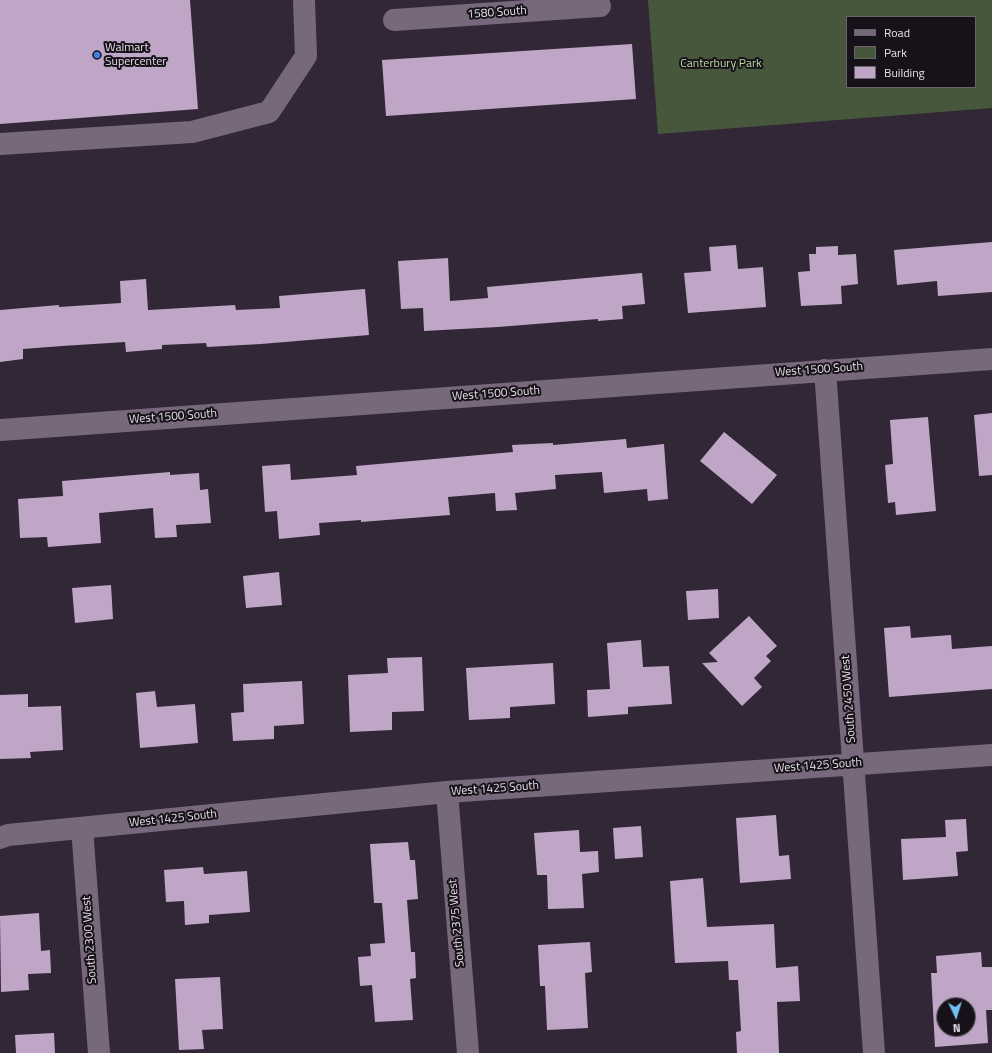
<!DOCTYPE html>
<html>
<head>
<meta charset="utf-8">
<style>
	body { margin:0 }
	#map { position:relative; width:992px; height:1053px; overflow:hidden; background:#322736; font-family:"Titillium Web",sans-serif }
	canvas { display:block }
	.legend { position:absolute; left:846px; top:16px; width:130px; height:72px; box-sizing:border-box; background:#171219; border:1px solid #69646c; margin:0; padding:5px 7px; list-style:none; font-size:12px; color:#e5dee8 }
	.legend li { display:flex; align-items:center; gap:8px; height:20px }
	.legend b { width:20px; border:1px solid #69646c }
	.north { position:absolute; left:936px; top:997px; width:40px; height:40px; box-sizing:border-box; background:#171219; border:1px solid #69646c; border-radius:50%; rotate:176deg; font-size:11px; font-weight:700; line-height:16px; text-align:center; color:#e5dee8 }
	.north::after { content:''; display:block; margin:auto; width:14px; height:18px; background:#72c1f5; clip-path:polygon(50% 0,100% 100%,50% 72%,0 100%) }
</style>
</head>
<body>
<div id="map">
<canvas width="992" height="1053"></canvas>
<ul class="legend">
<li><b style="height:5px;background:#77697b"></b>Road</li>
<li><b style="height:11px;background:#46573c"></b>Park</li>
<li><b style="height:11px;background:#bfa6c7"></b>Building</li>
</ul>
<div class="north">N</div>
</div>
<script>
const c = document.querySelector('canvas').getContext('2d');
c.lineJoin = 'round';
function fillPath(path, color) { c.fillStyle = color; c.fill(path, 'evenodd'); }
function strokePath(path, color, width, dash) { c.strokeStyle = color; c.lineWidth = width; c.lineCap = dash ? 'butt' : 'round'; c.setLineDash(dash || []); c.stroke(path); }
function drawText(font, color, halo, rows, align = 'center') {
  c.font = font + ' "Titillium Web",sans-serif'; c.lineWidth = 4; c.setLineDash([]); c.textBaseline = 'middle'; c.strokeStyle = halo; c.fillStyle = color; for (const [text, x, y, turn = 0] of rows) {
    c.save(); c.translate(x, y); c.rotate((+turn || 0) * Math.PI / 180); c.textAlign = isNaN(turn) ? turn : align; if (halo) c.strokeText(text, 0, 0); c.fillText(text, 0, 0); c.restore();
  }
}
fillPath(new Path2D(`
	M 648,0 L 992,0 L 992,108 L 658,134 ZM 847,17 L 975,17 L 975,87 L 847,87 Z`), '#46573c');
fillPath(new Path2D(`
	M 0,0 L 190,0 L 198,109 L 0,124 Z
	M 632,44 L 636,99 L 386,116 L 382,60 Z
	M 992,242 L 992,292 L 938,296 L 937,281 L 897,285 L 894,250 Z
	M 736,245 L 738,269 L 763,267 L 766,307 L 688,313 L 684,273 L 711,271 L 709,247 Z
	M 838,246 L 838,255 L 856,254 L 858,284 L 841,286 L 842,304 L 801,306 L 798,272 L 810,271 L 809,254 L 816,254 L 816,247 Z
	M 448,258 L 450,301 L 488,298 L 487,287 L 642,273 L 645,304 L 622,306 L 623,319 L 598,321 L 598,319 L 498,327 L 424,331 L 423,308 L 401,309 L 398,261 Z
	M 146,279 L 148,310 L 235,305 L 236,310 L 280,308 L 279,296 L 365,289 L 369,335 L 261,344 L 207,347 L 206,343 L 162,345 L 162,349 L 126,352 L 125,342 L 62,346 L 23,349 L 23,359 L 0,362 L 0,310 L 59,305 L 59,307 L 121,303 L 120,281 Z
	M 992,413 L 992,475 L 979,476 L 974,415 Z
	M 928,417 L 936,511 L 896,515 L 895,502 L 888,503 L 885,465 L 893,464 L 890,420 Z
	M 724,432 L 777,475 L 752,504 L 700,461 Z
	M 626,439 L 627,448 L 664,444 L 668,499 L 648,501 L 647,489 L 604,493 L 602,472 L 555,475 L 556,489 L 515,493 L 517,510 L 496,511 L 495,493 L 448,497 L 450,515 L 361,522 L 361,520 L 319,523 L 320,535 L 279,539 L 277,511 L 265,512 L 262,466 L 290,464 L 291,480 L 357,475 L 356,466 L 513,452 L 512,445 L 553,443 L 553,445 Z
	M 170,472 L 170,475 L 199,473 L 200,490 L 208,489 L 211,523 L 176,525 L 177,537 L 155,538 L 153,508 L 99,513 L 101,543 L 48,547 L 47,537 L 20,538 L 18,499 L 63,496 L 62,481 Z
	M 279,572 L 282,605 L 246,608 L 243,576 Z
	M 111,585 L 113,619 L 75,623 L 72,588 Z
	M 718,589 L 719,618 L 688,620 L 686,591 Z
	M 749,616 L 777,646 L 766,656 L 771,661 L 754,678 L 762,687 L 742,706 L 702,663 L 718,662 L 709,653 Z
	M 910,626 L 911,638 L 951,635 L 952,649 L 992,646 L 992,689 L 889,697 L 884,628 Z
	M 641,640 L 643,667 L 669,666 L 672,704 L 628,707 L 628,714 L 588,717 L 587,690 L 610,689 L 607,643 Z
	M 422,657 L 424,711 L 392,712 L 392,730 L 350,732 L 348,675 L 388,673 L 387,658 Z
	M 553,663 L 555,704 L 510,707 L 510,718 L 469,720 L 466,668 Z
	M 302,681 L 304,724 L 274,726 L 274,739 L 233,741 L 231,713 L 244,712 L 243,684 Z
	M 155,691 L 157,707 L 195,704 L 198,743 L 140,748 L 136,693 Z
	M 28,694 L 28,707 L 61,706 L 63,750 L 30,752 L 31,758 L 0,759 L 0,695 Z
	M 776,815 L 779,856 L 789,855 L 791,879 L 740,883 L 736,818 Z
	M 966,819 L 968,851 L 956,852 L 958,876 L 903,880 L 901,839 L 946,837 L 945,820 Z
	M 641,826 L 643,857 L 615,859 L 613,828 Z
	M 579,830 L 580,852 L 598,851 L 599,872 L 582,874 L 584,908 L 548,909 L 547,875 L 537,875 L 534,833 Z
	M 408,842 L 410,860 L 415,860 L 418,899 L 407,900 L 411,952 L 415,952 L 416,978 L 410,979 L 413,1020 L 375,1022 L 372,985 L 360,986 L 358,957 L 371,956 L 370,944 L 385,943 L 382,903 L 374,903 L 370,844 Z
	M 203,867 L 204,874 L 247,871 L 250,912 L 209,915 L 209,923 L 185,925 L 184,901 L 166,902 L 164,870 Z
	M 703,878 L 707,927 L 774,924 L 776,968 L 798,966 L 800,1001 L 777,1002 L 779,1053 L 737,1053 L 736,1032 L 741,1031 L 738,980 L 729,980 L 728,961 L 675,963 L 670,881 Z
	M 39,913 L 41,951 L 50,950 L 51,973 L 28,974 L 29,990 L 1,992 L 0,916 Z
	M 590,942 L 592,972 L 585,973 L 588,1028 L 547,1030 L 545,986 L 540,986 L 538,945 Z
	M 981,952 L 982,967 L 992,967 L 992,1010 L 986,1010 L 988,1043 L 935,1047 L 931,973 L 937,973 L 936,956 ZM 944,1005 L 968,1005 L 968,1029 L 944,1029 Z
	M 220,977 L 223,1029 L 202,1030 L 204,1049 L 179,1050 L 175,979 Z
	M 54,1033 L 55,1053 L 16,1053 L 15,1035 Z`), '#bfa6c7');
strokePath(new Path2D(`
	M 394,20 L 600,6
	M 0,144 L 192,132 L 269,112 L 306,56 L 304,0
	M 825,370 L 874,1053
	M 0,430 L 992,359
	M 447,792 L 468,1053
	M 82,828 L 99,1053
	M 0,838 L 8,835 L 447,792 L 992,755`), '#77697b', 22);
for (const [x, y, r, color] of [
	[97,55,4,"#3f7fe0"]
]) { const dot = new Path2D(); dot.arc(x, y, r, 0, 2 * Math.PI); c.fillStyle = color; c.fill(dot); strokePath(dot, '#171219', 1.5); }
drawText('12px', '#e5dee8', '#171219', [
	["1580 South",497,13,-4],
	["West 1500 South",819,370,-4],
	["West 1500 South",496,394,-4],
	["West 1500 South",173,417,-4],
	["South 2450 West",849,699,-94],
	["West 1425 South",818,766,-4],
	["West 1425 South",495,789,-4],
	["West 1425 South",173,819,-6],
	["South 2375 West",457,923,-95],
	["South 2300 West",90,940,-94]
]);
drawText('12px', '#e5dee8', '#171219', [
	["Walmart",105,48],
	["Supercenter",105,62]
], 'left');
drawText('12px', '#b7d9a1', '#171219', [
	["Canterbury Park",721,64]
]);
</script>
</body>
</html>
